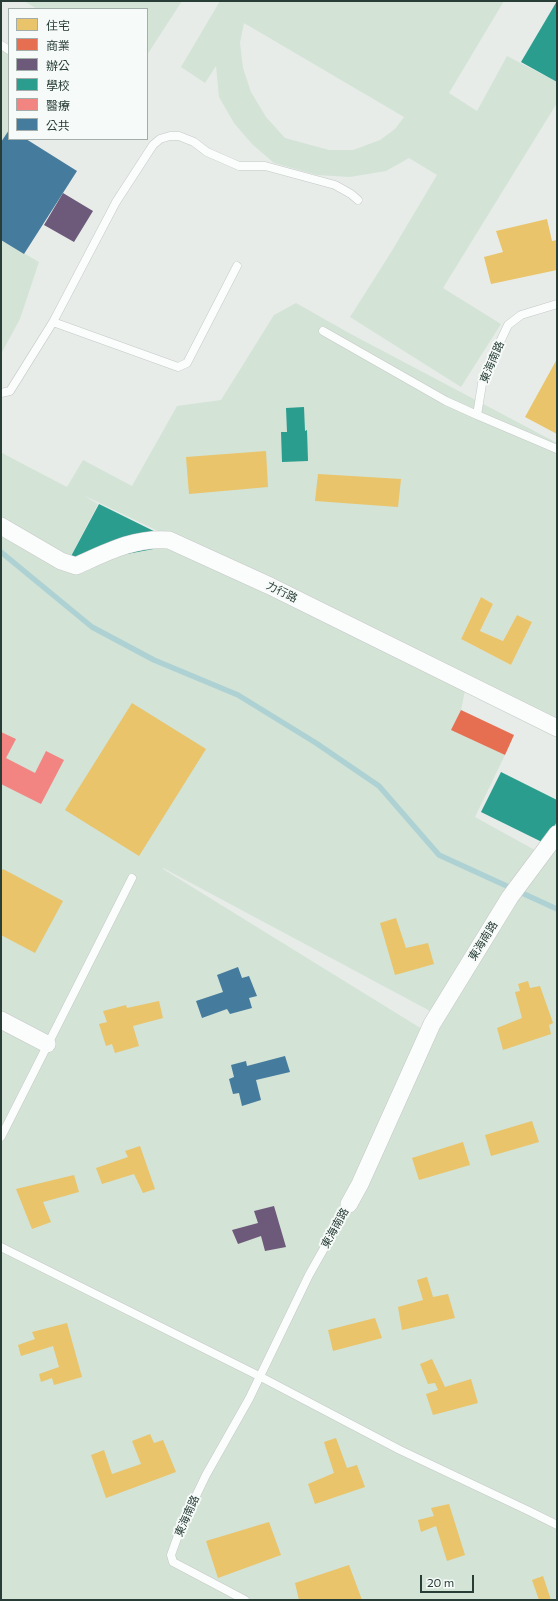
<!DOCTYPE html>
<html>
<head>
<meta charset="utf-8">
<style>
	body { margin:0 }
	#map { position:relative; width:558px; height:1601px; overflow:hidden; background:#e7ece9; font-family:Commissioner,"Noto Sans TC",sans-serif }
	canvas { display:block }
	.frame { position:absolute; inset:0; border:2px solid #273d36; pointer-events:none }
	.legend { position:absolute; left:8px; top:8px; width:140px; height:132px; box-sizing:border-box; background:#f6faf8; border:1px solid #a3aeaa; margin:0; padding:5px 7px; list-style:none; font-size:12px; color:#273d36 }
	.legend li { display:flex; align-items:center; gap:8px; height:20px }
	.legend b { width:20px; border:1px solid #a3aeaa }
	.scale { position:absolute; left:420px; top:1575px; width:54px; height:18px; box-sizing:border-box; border:2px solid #273d36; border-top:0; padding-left:5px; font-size:12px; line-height:14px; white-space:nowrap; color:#273d36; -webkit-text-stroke:3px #f6faf8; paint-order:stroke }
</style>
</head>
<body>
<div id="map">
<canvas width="558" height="1601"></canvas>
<div class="frame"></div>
<ul class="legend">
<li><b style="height:11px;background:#e9c46a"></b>住宅</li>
<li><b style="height:11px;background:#e76f51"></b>商業</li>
<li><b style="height:11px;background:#6d597a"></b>辦公</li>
<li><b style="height:11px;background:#2a9d8f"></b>學校</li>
<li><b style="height:11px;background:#f28482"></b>醫療</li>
<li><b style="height:11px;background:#457b9d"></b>公共</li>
</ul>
<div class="scale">20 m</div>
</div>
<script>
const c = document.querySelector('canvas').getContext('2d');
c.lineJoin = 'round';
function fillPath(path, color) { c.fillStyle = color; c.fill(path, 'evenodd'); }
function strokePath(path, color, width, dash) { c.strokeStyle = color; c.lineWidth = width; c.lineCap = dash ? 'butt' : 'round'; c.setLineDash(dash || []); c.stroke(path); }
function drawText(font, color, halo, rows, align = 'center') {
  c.font = font + ' Commissioner,"Noto Sans TC",sans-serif'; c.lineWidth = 4; c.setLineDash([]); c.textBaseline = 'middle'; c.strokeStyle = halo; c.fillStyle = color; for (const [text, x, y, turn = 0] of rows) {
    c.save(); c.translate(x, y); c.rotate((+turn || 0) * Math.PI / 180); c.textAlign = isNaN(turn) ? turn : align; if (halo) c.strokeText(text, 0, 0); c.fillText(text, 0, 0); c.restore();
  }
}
fillPath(new Path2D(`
	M 24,1 L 182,1 L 147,55 L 147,9 L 37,9 Z
	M 220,1 L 504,1 L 449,93 L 477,111 L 507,56 L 557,82 L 557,103 L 443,288 L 501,324 L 461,387 L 350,317 L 390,254 L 437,175 L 409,158 L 386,171 L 350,177 L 317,175 L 274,163 L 252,144 L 234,123 L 219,97 L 216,66 L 205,83 L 181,67 ZM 244,23 L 404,117 L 395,129 L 380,140 L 353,150 L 329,150 L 285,138 L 266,117 L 251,92 L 243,68 L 240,43 Z
	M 1,45 L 9,50 L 9,130 L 1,142 Z
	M 1,240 L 39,262 L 20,319 L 1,354 Z
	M 296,303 L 349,333 L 557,443 L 557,732 L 467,681 L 461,710 L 452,730 L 505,755 L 475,817 L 542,854 L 557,834 L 557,1600 L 1,1600 L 1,455 L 2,453 L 67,487 L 83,460 L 132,486 L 177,406 L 221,400 L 274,315 ZM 83,495 L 231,566 L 180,544 L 139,548 L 69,560 L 98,504 ZM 481,597 L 493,604 L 480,631 L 503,641 L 517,615 L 532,622 L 511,665 L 461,639 ZM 163,868 L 430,1011 L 422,1029 L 163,869 Z`), '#d3e3d6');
fillPath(new Path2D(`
	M 547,219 L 552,241 L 557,240 L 557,270 L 491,284 L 484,257 L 503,252 L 496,231 Z
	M 557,359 L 557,434 L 525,417 Z
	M 266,451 L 268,487 L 189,494 L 186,457 Z
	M 318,474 L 401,479 L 398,507 L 315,501 Z
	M 481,597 L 493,604 L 480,631 L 503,641 L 517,615 L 532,622 L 511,665 L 461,639 Z
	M 132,703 L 206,749 L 139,856 L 65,810 Z
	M 3,869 L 63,901 L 35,953 L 1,935 L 1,872 Z
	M 396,918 L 406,948 L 428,943 L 434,964 L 395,975 L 380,923 Z
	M 528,981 L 530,988 L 540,986 L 553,1023 L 549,1025 L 551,1034 L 503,1050 L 497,1028 L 522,1018 L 515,992 L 520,991 L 518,984 Z
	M 159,1001 L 163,1018 L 133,1026 L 139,1046 L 115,1053 L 112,1044 L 106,1046 L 99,1024 L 107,1022 L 103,1011 L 126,1005 L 127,1008 Z
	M 532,1121 L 539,1142 L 491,1156 L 485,1135 Z
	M 463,1142 L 470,1165 L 419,1180 L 412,1158 Z
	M 140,1146 L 155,1189 L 143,1193 L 134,1174 L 102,1184 L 96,1168 L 128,1157 L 125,1151 Z
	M 74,1175 L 79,1192 L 43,1202 L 51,1222 L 32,1229 L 16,1189 Z
	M 427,1277 L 433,1297 L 448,1294 L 455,1318 L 402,1330 L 398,1307 L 423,1300 L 417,1280 Z
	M 375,1318 L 382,1338 L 333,1351 L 328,1330 Z
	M 67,1323 L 82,1377 L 54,1385 L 52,1378 L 41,1382 L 39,1374 L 59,1367 L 53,1346 L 21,1356 L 18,1345 L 35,1339 L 32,1332 Z
	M 432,1359 L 445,1387 L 471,1379 L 478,1403 L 433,1415 L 426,1394 L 438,1390 L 435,1383 L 428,1384 L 420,1364 Z
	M 150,1434 L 154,1443 L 163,1440 L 176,1472 L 106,1498 L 91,1455 L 104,1450 L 112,1474 L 141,1464 L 132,1441 Z
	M 336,1438 L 347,1468 L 357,1465 L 365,1487 L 315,1504 L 308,1484 L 334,1473 L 324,1442 Z
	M 449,1504 L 465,1555 L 447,1561 L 436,1526 L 421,1532 L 418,1520 L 434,1516 L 431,1508 Z
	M 269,1522 L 281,1555 L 218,1578 L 206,1541 Z
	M 349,1565 L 362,1600 L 299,1600 L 295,1583 Z
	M 543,1576 L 551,1600 L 539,1600 L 532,1580 Z`), '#e9c46a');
fillPath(new Path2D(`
	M 461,710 L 514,735 L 505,755 L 451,730 Z`), '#e76f51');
fillPath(new Path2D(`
	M 63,193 L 93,211 L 74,242 L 44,225 Z
	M 274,1206 L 286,1247 L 265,1251 L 261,1236 L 238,1244 L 232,1230 L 258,1223 L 254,1211 Z`), '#6d597a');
fillPath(new Path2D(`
	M 557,1 L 557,82 L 521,62 Z
	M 304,407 L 305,431 L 307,430 L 308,461 L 282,462 L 281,432 L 287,432 L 286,408 Z
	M 99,504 L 180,544 L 95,560 L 69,560 Z
	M 501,772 L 557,800 L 557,821 L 546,844 L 481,812 Z`), '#2a9d8f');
fillPath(new Path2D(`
	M 1,732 L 16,739 L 6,758 L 35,773 L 46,751 L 64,760 L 41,804 L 1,784 Z`), '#f28482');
fillPath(new Path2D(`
	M 9,130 L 9,139 L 26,139 L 77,171 L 24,254 L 1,240 L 1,142 Z
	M 238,967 L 242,978 L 249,976 L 257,996 L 249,998 L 252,1008 L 230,1014 L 227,1009 L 202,1018 L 196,1001 L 223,992 L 217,975 Z
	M 285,1056 L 290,1072 L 256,1080 L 261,1100 L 242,1106 L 239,1093 L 233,1094 L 229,1079 L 234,1077 L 231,1065 L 246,1061 L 247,1066 Z`), '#457b9d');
strokePath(new Path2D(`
	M 1,552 L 92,627 L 154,660 L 238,695 L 316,743 L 379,786 L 439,855 L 557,909`), '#aed2d4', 5.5);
const service = new Path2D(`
	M 1,45 L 9,50
	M 557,304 L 521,315 L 508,325 L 483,378 L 477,415 L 557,449
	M 53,322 L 178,367 L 187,363 L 237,266
	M 323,331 L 446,401 L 477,415
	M 1,393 L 10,391 L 53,322 L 116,202 L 153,145 L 160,139 L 170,136 L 179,136 L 194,142 L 207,152 L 239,166 L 265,166 L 335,185 L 351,194 L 358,200
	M 1,1137 L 132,878
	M 1,1247 L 259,1376 L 400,1450 L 529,1511 L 557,1525
	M 245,1600 L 173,1562 L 171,1555 L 181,1527 L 206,1475 L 249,1399 L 309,1275 L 349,1204`);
const minor = new Path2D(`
	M 1,526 L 61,561 L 76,566 C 107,552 135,537 169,540 L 270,586 L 557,728
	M 1,1020 L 47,1044
	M 349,1204 L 360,1184 L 432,1024 L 510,897 L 557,834`);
strokePath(service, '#c4c9c6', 9);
strokePath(minor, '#c4c9c6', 18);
strokePath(service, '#fbfcfc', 8);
strokePath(minor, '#fbfcfc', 17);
drawText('11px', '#273d36', '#f6faf8', [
	["東海南路",492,362,-67],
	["力行路",282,592,26],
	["東海南路",483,941,-58],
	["東海南路",335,1228,-61],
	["東海南路",187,1516,-66]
]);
</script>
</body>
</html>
